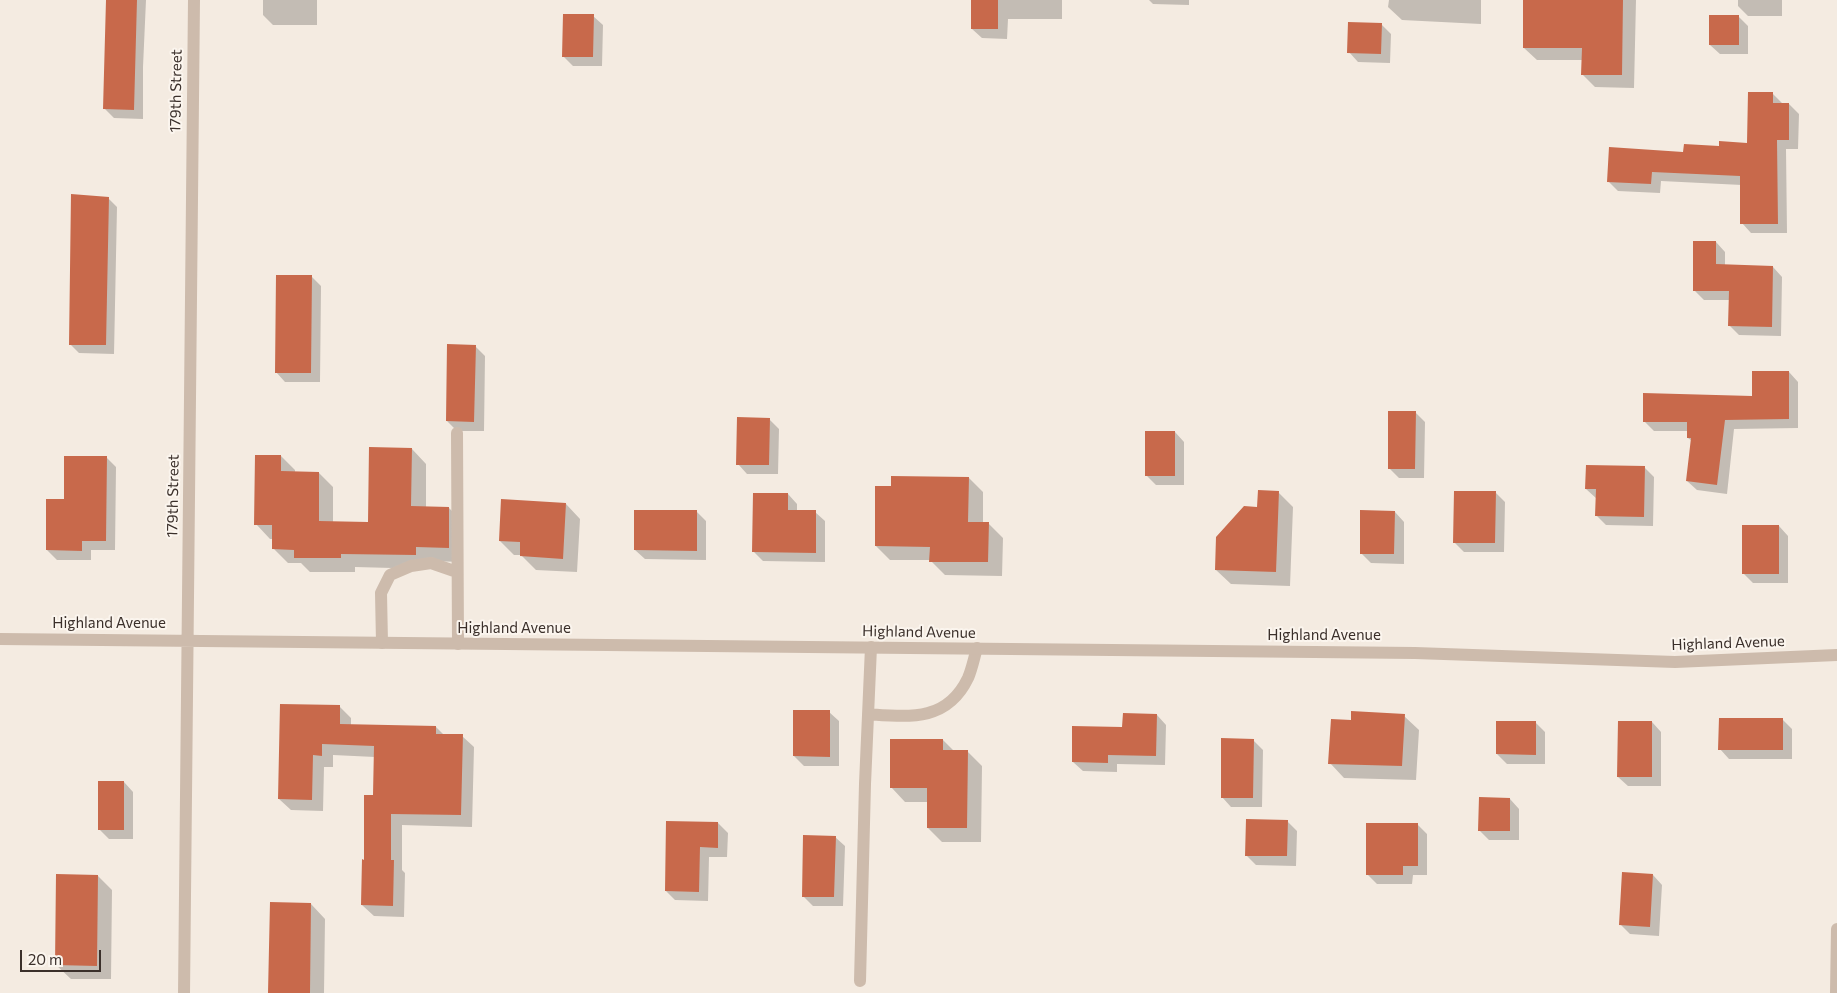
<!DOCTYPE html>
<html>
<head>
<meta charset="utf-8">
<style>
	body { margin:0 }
	#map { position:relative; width:1837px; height:993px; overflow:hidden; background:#f4ebe1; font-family:Commissioner,sans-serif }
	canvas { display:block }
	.scale { position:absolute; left:20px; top:950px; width:81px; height:22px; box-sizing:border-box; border:2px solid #3b302b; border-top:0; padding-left:6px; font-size:15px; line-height:18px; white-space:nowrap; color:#3b302b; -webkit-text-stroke:4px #fbf5ee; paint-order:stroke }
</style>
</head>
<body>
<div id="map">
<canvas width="1837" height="993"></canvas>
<div class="scale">20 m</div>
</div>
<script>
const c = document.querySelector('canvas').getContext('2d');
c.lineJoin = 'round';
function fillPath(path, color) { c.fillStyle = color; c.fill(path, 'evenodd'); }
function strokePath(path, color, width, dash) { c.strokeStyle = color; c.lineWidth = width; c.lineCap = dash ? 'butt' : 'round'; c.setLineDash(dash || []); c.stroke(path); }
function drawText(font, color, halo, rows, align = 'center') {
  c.font = font + ' Commissioner,sans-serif'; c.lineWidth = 4; c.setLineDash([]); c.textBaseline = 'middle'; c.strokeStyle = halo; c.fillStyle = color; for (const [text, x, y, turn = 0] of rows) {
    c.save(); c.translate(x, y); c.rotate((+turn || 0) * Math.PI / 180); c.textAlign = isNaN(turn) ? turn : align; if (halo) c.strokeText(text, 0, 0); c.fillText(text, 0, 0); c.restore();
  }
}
fillPath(new Path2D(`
	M 108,0 L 146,0 L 143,67 L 143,119 L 114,118 L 104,108 Z
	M 263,0 L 317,0 L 317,25 L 273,25 L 263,15 Z
	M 972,0 L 1062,0 L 1062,19 L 1008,19 L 1007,39 L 982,38 L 972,29 Z
	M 1149,0 L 1189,0 L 1189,5 L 1153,4 Z
	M 1389,0 L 1481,0 L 1481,24 L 1402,20 L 1388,7 Z
	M 1525,0 L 1636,0 L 1634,88 L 1595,87 L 1582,74 L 1583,60 L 1537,60 L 1524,48 Z
	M 1738,0 L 1782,0 L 1782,16 L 1748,16 L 1738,6 Z
	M 593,16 L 603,25 L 602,66 L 573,66 L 563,56 Z
	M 1738,16 L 1748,26 L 1748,54 L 1720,54 L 1710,45 Z
	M 1381,24 L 1391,34 L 1390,63 L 1358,62 L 1349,52 Z
	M 1773,94 L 1783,104 L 1789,104 L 1799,114 L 1798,149 L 1786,149 L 1787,233 L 1751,233 L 1742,223 L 1742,185 L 1661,181 L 1660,193 L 1618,191 L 1608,181 L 1684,154 L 1720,147 L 1749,144 Z
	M 108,198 L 117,207 L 114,354 L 79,353 L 70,344 Z
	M 1716,242 L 1725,252 L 1725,266 L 1773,267 L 1782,277 L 1781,336 L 1739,335 L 1729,325 L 1730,300 L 1704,300 L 1694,290 Z
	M 312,277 L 321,286 L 320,382 L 285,382 L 276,372 Z
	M 475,346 L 485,356 L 484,431 L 457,431 L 447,421 Z
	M 1789,372 L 1798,382 L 1798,428 L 1734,429 L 1727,494 L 1697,490 L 1687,481 L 1692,441 L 1688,438 L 1688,431 L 1654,431 L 1644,421 L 1753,398 Z
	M 1415,412 L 1425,422 L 1424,478 L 1399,478 L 1389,468 Z
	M 769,419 L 779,429 L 778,474 L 747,474 L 738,464 Z
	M 1175,432 L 1184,442 L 1184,485 L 1156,485 L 1147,476 Z
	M 412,449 L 426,464 L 426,508 L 449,508 L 463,522 L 463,562 L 430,561 L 430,569 L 355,567 L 355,572 L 310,572 L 301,563 L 288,563 L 274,549 L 274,539 L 270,539 L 256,524 L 281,456 L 295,470 L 295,473 L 319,473 L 333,487 L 333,522 L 369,523 Z
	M 107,458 L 116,467 L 115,550 L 91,550 L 91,560 L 57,560 L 47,550 L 65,501 Z
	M 1645,468 L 1654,477 L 1653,526 L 1606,525 L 1596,515 L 1597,499 L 1586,489 Z
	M 969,478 L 983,492 L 983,523 L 988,523 L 1003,538 L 1002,576 L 945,575 L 930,560 L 890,560 L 876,546 L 892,488 Z
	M 1278,492 L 1293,507 L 1290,586 L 1231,584 L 1216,570 L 1258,508 Z
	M 1496,493 L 1505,502 L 1504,552 L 1464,552 L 1454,542 Z
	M 788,494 L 797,504 L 797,511 L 815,512 L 825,521 L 825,562 L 763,561 L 754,552 Z
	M 566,504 L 580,519 L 577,572 L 536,570 L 521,555 L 514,555 L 500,541 Z
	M 696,511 L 706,521 L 706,560 L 645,559 L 635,550 Z
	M 1395,512 L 1404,522 L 1404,564 L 1371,563 L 1361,553 Z
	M 1779,526 L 1788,536 L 1788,583 L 1753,583 L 1743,573 Z
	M 339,706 L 351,718 L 351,725 L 436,727 L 444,735 L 462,736 L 474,747 L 472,827 L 402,825 L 402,870 L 405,873 L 404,917 L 374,916 L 362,905 L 365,861 L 374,796 L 375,757 L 333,755 L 333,767 L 324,767 L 323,811 L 291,810 L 279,799 Z
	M 829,712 L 839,721 L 839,766 L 804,766 L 794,756 Z
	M 1157,715 L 1166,725 L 1165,765 L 1117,764 L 1117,772 L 1083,771 L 1073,762 L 1124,729 Z
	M 1404,716 L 1419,730 L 1416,780 L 1344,778 L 1330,763 L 1352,721 Z
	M 1783,720 L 1792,729 L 1792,759 L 1729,759 L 1720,749 Z
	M 1535,722 L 1545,732 L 1545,764 L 1507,764 L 1497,754 Z
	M 1652,722 L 1661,732 L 1661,786 L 1628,786 L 1618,777 Z
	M 943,740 L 954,751 L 967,751 L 982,766 L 981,842 L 942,842 L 928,828 L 928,802 L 905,802 L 891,787 Z
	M 1253,740 L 1263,750 L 1262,807 L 1231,807 L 1222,797 Z
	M 124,782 L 133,792 L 133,839 L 109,839 L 99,829 Z
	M 1510,799 L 1519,809 L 1519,840 L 1489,840 L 1479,830 Z
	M 1287,821 L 1297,831 L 1296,866 L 1256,865 L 1246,855 Z
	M 718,823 L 728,833 L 727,857 L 709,857 L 708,901 L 675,900 L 666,891 Z
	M 1417,824 L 1427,834 L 1427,875 L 1413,875 L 1412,884 L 1377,884 L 1367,874 Z
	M 835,837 L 845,846 L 843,906 L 813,906 L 803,896 Z
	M 1653,875 L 1662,885 L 1659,936 L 1630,934 L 1621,925 Z
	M 98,876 L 112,890 L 111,979 L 71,979 L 56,965 Z
	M 311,904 L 325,919 L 324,993 L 270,993 Z`), '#0003');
fillPath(new Path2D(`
	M 106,0 L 137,0 L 134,110 L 103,109 Z
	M 971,0 L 998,0 L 998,29 L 971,29 Z
	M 1523,0 L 1623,0 L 1622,75 L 1581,75 L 1582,48 L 1523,48 Z
	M 563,14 L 594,14 L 593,57 L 562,57 Z
	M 1709,15 L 1739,15 L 1739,45 L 1709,45 Z
	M 1348,22 L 1382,23 L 1381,54 L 1347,53 Z
	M 1748,92 L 1773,92 L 1773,103 L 1789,103 L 1789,140 L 1777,140 L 1778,224 L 1740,224 L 1740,176 L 1652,172 L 1651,184 L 1607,182 L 1609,147 L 1683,152 L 1684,144 L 1719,146 L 1719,141 L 1747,143 Z
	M 71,194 L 109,197 L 106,345 L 69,345 Z
	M 1693,241 L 1716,241 L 1716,264 L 1773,266 L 1772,327 L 1728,326 L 1729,291 L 1693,291 Z
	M 276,275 L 312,275 L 311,373 L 275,373 Z
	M 447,344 L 476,345 L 474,422 L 446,421 Z
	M 1752,371 L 1789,371 L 1789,419 L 1725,420 L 1717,485 L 1686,481 L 1691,438 L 1687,438 L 1687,422 L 1643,422 L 1643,393 L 1752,396 Z
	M 1388,411 L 1416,411 L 1415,469 L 1388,469 Z
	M 737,417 L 770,418 L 769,465 L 736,465 Z
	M 1145,431 L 1175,431 L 1175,476 L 1145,476 Z
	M 369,447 L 412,448 L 411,506 L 449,507 L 449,548 L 416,547 L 416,555 L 341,554 L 341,558 L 294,558 L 294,550 L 272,549 L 272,525 L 254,525 L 255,455 L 281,455 L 281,471 L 319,472 L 319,521 L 368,522 Z
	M 64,456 L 107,456 L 106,541 L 82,541 L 82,551 L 46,550 L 46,499 L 64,499 Z
	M 1586,465 L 1645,466 L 1644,517 L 1595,516 L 1596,489 L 1585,489 Z
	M 891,476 L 969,477 L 968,522 L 989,522 L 988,562 L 929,562 L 930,547 L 875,546 L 875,486 L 891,486 Z
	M 1258,490 L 1279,491 L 1276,572 L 1215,570 L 1216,537 L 1244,506 L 1257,507 Z
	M 1454,491 L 1496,491 L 1495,543 L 1453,543 Z
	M 753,493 L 788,493 L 788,510 L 816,510 L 816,553 L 752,552 Z
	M 501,499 L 566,503 L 563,559 L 520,556 L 520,542 L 499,541 Z
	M 634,510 L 697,510 L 697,551 L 634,550 Z
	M 1360,510 L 1395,511 L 1394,554 L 1360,554 Z
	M 1742,525 L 1779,525 L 1779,574 L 1742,574 Z
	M 280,704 L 340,705 L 340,724 L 436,726 L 436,734 L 463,734 L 461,815 L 391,814 L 391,860 L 394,860 L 393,906 L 361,905 L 362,859 L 364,860 L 364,795 L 373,795 L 374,746 L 322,744 L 322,756 L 313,755 L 312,800 L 278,799 Z
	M 793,710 L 830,710 L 830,757 L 793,756 Z
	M 1351,711 L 1405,714 L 1402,766 L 1328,764 L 1331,719 L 1351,720 Z
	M 1123,713 L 1157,714 L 1156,756 L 1108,755 L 1108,763 L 1072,762 L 1072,726 L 1122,727 Z
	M 1719,718 L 1783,718 L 1783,750 L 1718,750 Z
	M 1496,721 L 1536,721 L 1536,755 L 1496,754 Z
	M 1618,721 L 1652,721 L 1652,777 L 1617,777 Z
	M 1221,738 L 1254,739 L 1253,798 L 1221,798 Z
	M 890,739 L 943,739 L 943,750 L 968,750 L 967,828 L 927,828 L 927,788 L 890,788 Z
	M 98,781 L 124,781 L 124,830 L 98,830 Z
	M 1479,797 L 1510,798 L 1510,831 L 1478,831 Z
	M 1246,819 L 1288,820 L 1287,856 L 1245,856 Z
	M 666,821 L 718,822 L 718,848 L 700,847 L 699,892 L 665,891 Z
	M 1366,823 L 1418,823 L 1418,866 L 1403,866 L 1403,875 L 1366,875 Z
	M 803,835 L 836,836 L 834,897 L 802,897 Z
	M 1622,872 L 1653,874 L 1650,927 L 1619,925 Z
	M 56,874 L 98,875 L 97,966 L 55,965 Z
	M 270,902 L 311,903 L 310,993 L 268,993 Z`), '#c8694b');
strokePath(new Path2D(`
	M 457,433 L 458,644
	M 382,643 L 381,593 L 390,575 L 411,566 L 431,563 L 457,572
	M 868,714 C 909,717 947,722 968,678 C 972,669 974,658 977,648
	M 860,981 L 865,784 L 871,647`), '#cdbbac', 12);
strokePath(new Path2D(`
	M 0,639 L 1415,653 L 1675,662 L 1837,655
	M 184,993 L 194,0
	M 1836,993 L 1837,929`), '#cdbbac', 12);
drawText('15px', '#3b302b', '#fbf5ee', [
	["179th Street",176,91,-89],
	["179th Street",173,496,-89],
	["Highland Avenue",109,623],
	["Highland Avenue",514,628],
	["Highland Avenue",919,632,1],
	["Highland Avenue",1324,635],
	["Highland Avenue",1728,643,-2]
]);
</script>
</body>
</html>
